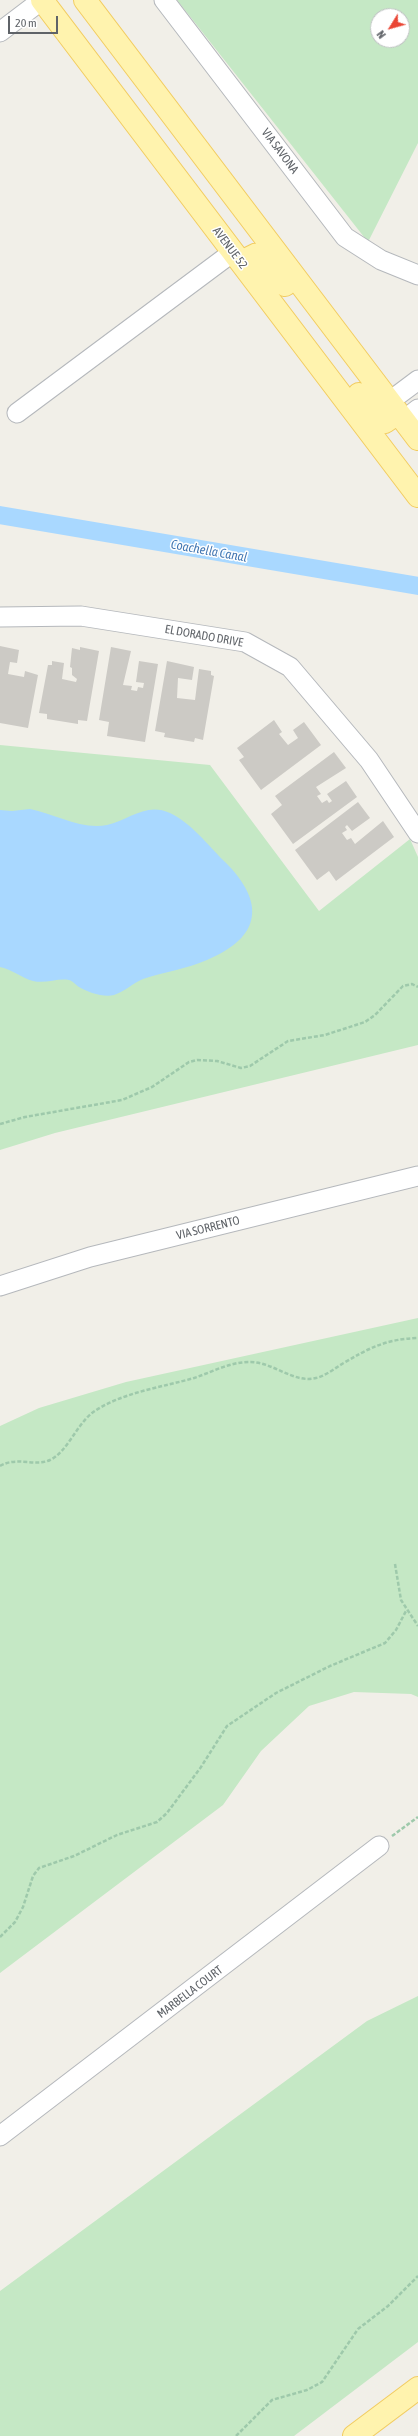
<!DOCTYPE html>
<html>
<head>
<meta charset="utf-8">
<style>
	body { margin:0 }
	#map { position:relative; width:418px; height:2436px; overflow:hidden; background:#f1efe8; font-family:"Asap Condensed",sans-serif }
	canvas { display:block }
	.north { position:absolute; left:370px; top:8px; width:40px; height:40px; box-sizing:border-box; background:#fff; border:1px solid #bfc1c3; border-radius:50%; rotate:233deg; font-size:11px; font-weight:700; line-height:16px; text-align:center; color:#5f6368 }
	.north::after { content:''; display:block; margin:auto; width:14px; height:18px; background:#ea4635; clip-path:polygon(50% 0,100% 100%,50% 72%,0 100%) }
	.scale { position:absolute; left:8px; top:16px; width:50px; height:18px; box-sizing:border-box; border:2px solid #5f6368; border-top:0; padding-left:5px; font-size:12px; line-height:14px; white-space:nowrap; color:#5f6368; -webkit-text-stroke:3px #fff; paint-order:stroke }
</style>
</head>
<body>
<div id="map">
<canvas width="418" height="2436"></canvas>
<div class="north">N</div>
<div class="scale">20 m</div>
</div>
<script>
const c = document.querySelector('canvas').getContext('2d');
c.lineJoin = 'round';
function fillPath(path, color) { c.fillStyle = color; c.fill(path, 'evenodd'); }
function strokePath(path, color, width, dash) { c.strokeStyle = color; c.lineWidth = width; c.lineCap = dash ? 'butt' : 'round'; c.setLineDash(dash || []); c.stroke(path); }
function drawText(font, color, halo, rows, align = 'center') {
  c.font = font + ' "Asap Condensed",sans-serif'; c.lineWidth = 3; c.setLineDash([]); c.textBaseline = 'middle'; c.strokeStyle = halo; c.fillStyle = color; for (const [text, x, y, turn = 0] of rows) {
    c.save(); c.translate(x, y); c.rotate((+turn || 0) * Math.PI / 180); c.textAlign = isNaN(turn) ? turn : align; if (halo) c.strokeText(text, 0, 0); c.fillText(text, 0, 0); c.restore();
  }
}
fillPath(new Path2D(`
	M 177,0 L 418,0 L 418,143 L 368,242 ZM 378,16 L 402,16 L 402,40 L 378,40 Z
	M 0,745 L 210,765 L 319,911 L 410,839 L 418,857 L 418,1045 L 55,1133 L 0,1150 Z
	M 418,1318 L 418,1697 L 411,1694 L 354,1692 L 309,1706 L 261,1751 L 223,1805 L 0,1973 L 0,1426 L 39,1408 L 126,1382 Z
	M 418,1996 L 418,2342 L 294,2436 L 0,2436 L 0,2291 L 367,2021 Z`), '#c5e8c5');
fillPath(new Path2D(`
	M 30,809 C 55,814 81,830 107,825 C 129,820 146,802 170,813 C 191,823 208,845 224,861 C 266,902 262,937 207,960 C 187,969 164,972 143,979 C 133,983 124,992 114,995 C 104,998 87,992 79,987 C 76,985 73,981 69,980 C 57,978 46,984 33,981 C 22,978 13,970 0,967 L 0,810 L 12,811 Z`), '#a9d8ff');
strokePath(new Path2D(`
	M 0,515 L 418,586`), '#a9d8ff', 18);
fillPath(new Path2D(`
	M 0,646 L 19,650 L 17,663 L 10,662 L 8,674 L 24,677 L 25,671 L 38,675 L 28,728 L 0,723 Z
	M 80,647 L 99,651 L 87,721 L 78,720 L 78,724 L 47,719 L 47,714 L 39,713 L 48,665 L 52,665 L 52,661 L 64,663 L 62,679 L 76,682 L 77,679 L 72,675 L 72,668 L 70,667 L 72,648 L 80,650 Z
	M 111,647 L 131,651 L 123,685 L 132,686 L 131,690 L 137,691 L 138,687 L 143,688 L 144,683 L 136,682 L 139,661 L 158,664 L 145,742 L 107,736 L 109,722 L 99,720 Z
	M 167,661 L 194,667 L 192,680 L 178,678 L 177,698 L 195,700 L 199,669 L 211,671 L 211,675 L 214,676 L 203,740 L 195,738 L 194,742 L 164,737 L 165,733 L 155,731 Z
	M 274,720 L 282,732 L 279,734 L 288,745 L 298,738 L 293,730 L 304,722 L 321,745 L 261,790 L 239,760 L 244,757 L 237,748 Z
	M 334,752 L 346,768 L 316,787 L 321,794 L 317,796 L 322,803 L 327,800 L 329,803 L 332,801 L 327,794 L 346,781 L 357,797 L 293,844 L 271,814 L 282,805 L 275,796 Z
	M 358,802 L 370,818 L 352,831 L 347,825 L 345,827 L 347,830 L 342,833 L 347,840 L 351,838 L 355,844 L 383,821 L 394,837 L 336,881 L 329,871 L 317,880 L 295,850 Z`), '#cccac5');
const minor = new Path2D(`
	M 164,0 L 345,237 L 381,260 L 418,275
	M 0,32 L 42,0
	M 390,401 L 418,380
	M 17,413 L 233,252
	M 404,420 L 418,409
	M 0,617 L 81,616 L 245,642 L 290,667 L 369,760 L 418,833
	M 0,1286 L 90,1257 L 418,1176
	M 0,2136 L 379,1846`);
const major = new Path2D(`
	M 42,0 L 418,496
	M 85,0 L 418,439
	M 241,262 L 255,255 L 272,268 L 285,285
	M 359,394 L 375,416 L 385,422 L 398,413
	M 354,2436 L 418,2388`);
strokePath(minor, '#b5b8bc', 21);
strokePath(major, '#f2cc60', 24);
strokePath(new Path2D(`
	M 0,1124 L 25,1117 L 122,1100 L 152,1087 L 189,1062 L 197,1060 L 217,1061 L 241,1068 L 250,1066 L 288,1041 L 325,1035 L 365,1022 L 375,1015 L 403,986 L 412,984 L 418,987
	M 0,1466 C 17,1456 35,1467 50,1460 C 67,1452 76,1426 92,1413 C 119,1393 163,1387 194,1378 C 212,1372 230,1362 249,1362 C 272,1361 294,1384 316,1378 C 325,1376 334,1369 342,1364 C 369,1348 386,1339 418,1338
	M 395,1564 L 401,1600 L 418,1626
	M 392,1836 L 418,1817
	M 0,1937 L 15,1922 L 23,1907 L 33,1876 L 39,1868 L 74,1856 L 117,1835 L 157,1822 L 167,1813 L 201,1767 L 227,1726 L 276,1693 L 330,1666 L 385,1643 L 396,1630 L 406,1611
	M 236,2436 L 272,2400 L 307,2390 L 322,2382 L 358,2329 L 388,2306 L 418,2276`), '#9ec9ab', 2.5, [4, 2]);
strokePath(minor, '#fff', 19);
strokePath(major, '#fff3ae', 22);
drawText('12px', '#5f6368', '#fff', [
	["VIA SAVONA",280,151,53],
	["AVENUE 52",230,248,53],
	["EL DORADO DRIVE",204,636,10],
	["VIA SORRENTO",208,1228,-14],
	["MARBELLA COURT",190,1992,-37]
]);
drawText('italic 13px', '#4478b3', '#fff', [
	["Coachella Canal",209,551,10]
]);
</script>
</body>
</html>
